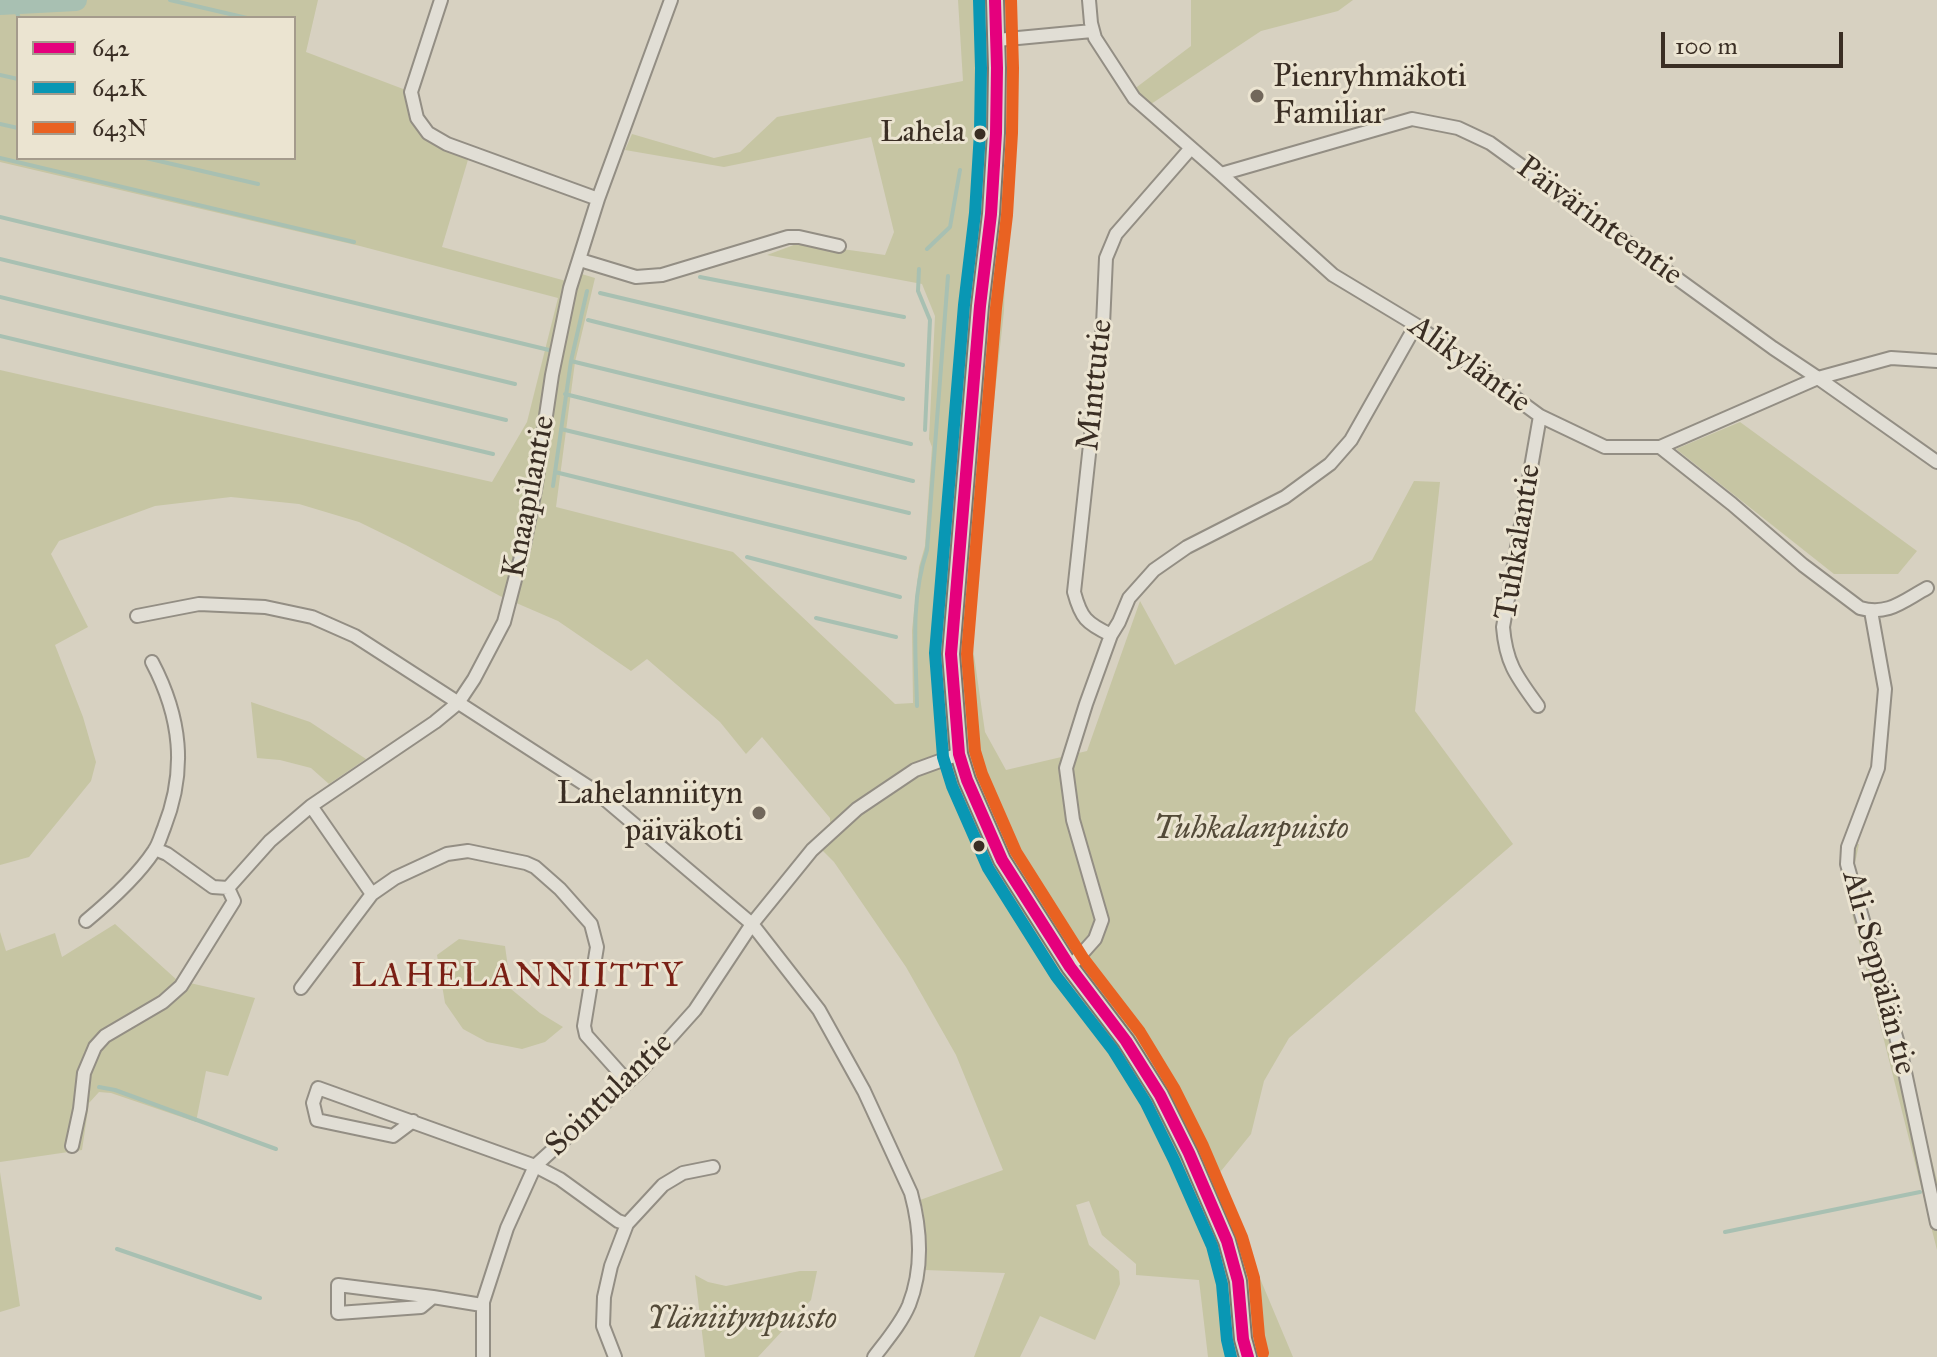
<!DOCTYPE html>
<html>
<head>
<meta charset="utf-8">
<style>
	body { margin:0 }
	#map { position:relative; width:1937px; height:1357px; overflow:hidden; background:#d7d1c1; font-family:"IM FELL Great Primer",serif }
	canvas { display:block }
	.legend { position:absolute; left:16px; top:16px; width:280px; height:144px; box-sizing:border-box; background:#ebe4d1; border:2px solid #a49b8c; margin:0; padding:10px 14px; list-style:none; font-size:24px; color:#3a2e24 }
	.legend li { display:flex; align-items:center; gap:16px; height:40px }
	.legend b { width:40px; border:2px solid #a49b8c }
	.scale { position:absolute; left:1661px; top:32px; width:182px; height:36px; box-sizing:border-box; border:4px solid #3a2e24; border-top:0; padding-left:10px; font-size:24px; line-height:28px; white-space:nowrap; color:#3a2e24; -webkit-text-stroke:6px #ebe4d1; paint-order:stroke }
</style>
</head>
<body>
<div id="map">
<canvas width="1937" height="1357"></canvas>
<ul class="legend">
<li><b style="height:10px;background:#e5007d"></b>642</li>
<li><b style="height:10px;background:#0997b4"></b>642K</li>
<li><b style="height:10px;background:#e96222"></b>643N</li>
</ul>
<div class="scale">100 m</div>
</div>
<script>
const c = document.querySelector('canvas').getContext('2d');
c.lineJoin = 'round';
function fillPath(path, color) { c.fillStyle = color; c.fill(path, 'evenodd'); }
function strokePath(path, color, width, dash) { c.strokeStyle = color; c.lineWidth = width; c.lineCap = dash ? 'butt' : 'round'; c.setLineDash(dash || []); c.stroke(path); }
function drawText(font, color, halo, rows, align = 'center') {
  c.font = font + ' "IM FELL Great Primer",serif'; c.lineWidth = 6; c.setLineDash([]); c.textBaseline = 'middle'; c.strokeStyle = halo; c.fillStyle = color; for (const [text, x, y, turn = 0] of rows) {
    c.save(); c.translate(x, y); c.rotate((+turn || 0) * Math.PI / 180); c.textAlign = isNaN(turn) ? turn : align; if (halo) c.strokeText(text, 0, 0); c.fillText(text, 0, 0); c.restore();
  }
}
fillPath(new Path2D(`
	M 0,0 L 318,0 L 306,52 L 411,92 L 428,133 L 470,153 L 442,247 L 566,281 L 572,282 L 575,272 L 595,278 L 575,362 L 556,507 L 733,552 L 895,704 L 913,703 L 912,630 L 919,567 L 925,546 L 932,447 L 929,439 L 935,316 L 922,284 L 767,255 L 799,243 L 885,255 L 894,232 L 871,137 L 724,167 L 625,150 L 632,134 L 714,158 L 740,152 L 777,117 L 963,81 L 958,0 L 1003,0 L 1003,203 L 1006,241 L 1004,311 L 979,537 L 972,641 L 985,732 L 1006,770 L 1087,751 L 1140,601 L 1175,665 L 1372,560 L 1414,481 L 1440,482 L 1415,711 L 1513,844 L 1289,1038 L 1264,1081 L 1251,1134 L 1217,1176 L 1293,1357 L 1208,1357 L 1199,1280 L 1136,1275 L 1136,1264 L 1102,1235 L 1089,1201 L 1076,1205 L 1089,1245 L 1119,1271 L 1120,1284 L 1095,1340 L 1040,1316 L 1020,1357 L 974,1357 L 1005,1273 L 925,1270 L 923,1209 L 920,1200 L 1003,1170 L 956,1055 L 906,967 L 834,862 L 812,840 L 830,823 L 830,818 L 762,737 L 746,754 L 720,722 L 647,659 L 631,671 L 558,621 L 500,596 L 406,545 L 359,522 L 299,504 L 231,497 L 155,506 L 59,541 L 51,554 L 88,627 L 55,645 L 83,717 L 96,762 L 91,781 L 29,857 L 0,865 L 0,370 L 492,482 L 527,422 L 558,298 L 360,246 L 0,162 ZM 18,18 L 294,18 L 294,158 L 18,158 Z
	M 1191,0 L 1353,0 L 1338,11 L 1261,31 L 1145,108 L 1129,93 L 1191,46 Z
	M 1740,422 L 1917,551 L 1898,574 L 1834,574 L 1676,449 Z
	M 251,702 L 310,722 L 366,759 L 329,784 L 311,768 L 280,760 L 257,758 Z
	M 1859,844 L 1854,868 L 1937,1180 L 1937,1250 L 1841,870 L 1840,845 Z
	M 115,924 L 177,980 L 255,998 L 228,1076 L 206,1071 L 196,1122 L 111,1093 L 99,1092 L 89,1103 L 82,1150 L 0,1162 L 0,932 L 6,951 L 55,933 L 62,957 Z
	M 459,939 L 505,946 L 511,989 L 540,1013 L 563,1027 L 545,1042 L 522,1049 L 487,1042 L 463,1029 L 445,1003 L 437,955 Z
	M 0,1172 L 20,1306 L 0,1312 Z
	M 800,1271 L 817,1271 L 811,1300 L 758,1357 L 705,1357 L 695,1275 L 708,1282 L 726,1286 Z`), '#c6c5a3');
strokePath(new Path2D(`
	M 47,0 L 48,1
	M 170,0 L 247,18
	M 13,3 L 19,18
	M 0,75 L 18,79
	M 0,124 L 18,128
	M 0,158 L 354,242
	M 146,158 L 258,184
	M 0,217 L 549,350
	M 927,249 L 950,227 L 960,170
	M 0,259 L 515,384
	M 919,269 L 918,291 L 930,320 L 925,430
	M 700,277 L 904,317
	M 600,293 L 903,365
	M 0,297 L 506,420
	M 588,320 L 903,399
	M 0,336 L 493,454
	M 571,361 L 911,444
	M 565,394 L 913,481
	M 561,429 L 909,513
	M 555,472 L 905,558
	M 553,486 L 571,361 L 587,291
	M 747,557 L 900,597
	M 816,618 L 896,637
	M 917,706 C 916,655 910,600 927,550 L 948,276
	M 99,1087 L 115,1090 L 276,1149
	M 1725,1232 L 1920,1192
	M 117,1249 L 260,1298`), '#a8c0b2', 4);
strokePath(new Path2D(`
	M 0,4 L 76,0`), '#a8c0b2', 22);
const minor = new Path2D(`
	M 441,0 L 411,92 L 417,118 L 428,133 L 447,144 L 598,199
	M 1089,0 L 1091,23 L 1095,38 L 1134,98 L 1221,174 L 1333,275 L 1416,325 L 1540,416 L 1605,447 L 1660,447 L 1818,378 L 1891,358 L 1937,361
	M 997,40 L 1092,31
	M 1221,174 L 1412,119 L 1458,128 L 1490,143 L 1773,348 L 1818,378 L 1937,462
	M 580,260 L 636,277 L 662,275 L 788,237 L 799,237 L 839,246
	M 1660,447 L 1732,504 L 1803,565 L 1860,608 C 1888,616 1903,601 1927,588
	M 1871,611 L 1885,689 L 1878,768 L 1848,847 L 1847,864 L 1902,1058 L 1937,1223
	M 137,616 L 199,604 L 265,607 L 312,617 L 355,636 L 595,791 L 752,924 L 819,1010 L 864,1091 L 911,1193 C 921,1230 923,1269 909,1305 C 901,1324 886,1341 874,1357
	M 1111,635 C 1086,623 1081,618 1074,592 L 1103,325 L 1106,258 L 1116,234 L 1191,148
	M 1538,706 C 1517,677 1506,664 1503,627 L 1540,416
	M 311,806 L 372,894
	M 155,849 L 167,854 L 213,887 L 228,888
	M 228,888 L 270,841 L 311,806 L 435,722 L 458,703 L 474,679 L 504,622 L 524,545 L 535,490 L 552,375 L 570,288 L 598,199 L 671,0
	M 86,921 C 110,901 137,877 154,851 C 159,844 161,835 164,828 C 187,770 181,717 152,662
	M 1070,967 L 1095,939 L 1102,920 L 1073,820 L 1066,768 L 1086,704 L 1111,635 L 1119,622 L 1129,598 L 1154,570 L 1187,547 L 1285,497 L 1330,464 L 1351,440 L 1416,325
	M 301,988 L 372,894 L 395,878 L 447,854 L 468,851 L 526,863 L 535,867 L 560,889 L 591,924 L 597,947 L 584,1026 L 586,1035 L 628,1082
	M 413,1121 L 393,1136 L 317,1120 L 313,1103 L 318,1088 L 535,1166 L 560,1179 L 618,1221 L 627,1224
	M 72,1146 L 80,1109 L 84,1073 L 95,1047 L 105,1036 L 163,1002 L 181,986 L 234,901 L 228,888
	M 433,1297 L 421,1307 L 338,1313 L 338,1285 L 433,1297 L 482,1305
	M 483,1357 L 483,1302 L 507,1228 L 535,1166 L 642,1069 L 695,1010 L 752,924 L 812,850 L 857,809 L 915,770 L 959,754
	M 615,1357 L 603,1326 L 604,1297 L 611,1266 L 627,1224 L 663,1185 L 683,1173 L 713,1167`);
const major = new Path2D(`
	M 995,0 L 997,68 L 996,133 L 991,214 L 980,306 L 951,654 L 959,754 L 967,780 L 1002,860 L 1070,967 L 1126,1041 L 1160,1095 L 1189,1153 L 1227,1241 L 1238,1281 L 1243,1339 L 1248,1357`);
strokePath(minor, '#938e84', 16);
strokePath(major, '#7d786e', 20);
strokePath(minor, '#e1ded5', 12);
strokePath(major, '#dcd8cf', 16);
strokePath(new Path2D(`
	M 995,0 L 997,68 L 996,133 L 991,214 L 980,306 L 951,654 L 959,754 L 967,780 L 1002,860 L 1070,967 L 1126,1041 L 1160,1095 L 1189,1153 L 1227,1241 L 1238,1281 L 1243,1339 L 1248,1357`), '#e5007d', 12);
strokePath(new Path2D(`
	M 979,0 L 981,68 L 980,132 L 975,213 L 964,305 L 935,653 L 943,757 L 952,786 L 988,868 L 1056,976 L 1113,1050 L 1146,1103 L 1174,1160 L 1212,1246 L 1222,1284 L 1227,1340 L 1231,1357`), '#0997b4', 12);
strokePath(new Path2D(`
	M 1011,0 L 1013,68 L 1012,133 L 1007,215 L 996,308 L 967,654 L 975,751 L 982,774 L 1016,852 L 1083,958 L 1140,1032 L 1174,1088 L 1203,1146 L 1242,1237 L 1254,1278 L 1259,1336 L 1263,1353`), '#e96222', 12);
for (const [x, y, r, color] of [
	[1257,96,8,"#71675b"],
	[980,134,7,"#3a2e24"],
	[759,813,8,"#71675b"],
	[979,846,7,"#3a2e24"]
]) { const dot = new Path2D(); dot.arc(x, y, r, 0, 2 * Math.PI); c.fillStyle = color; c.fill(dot); strokePath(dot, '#ebe4d1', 3); }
drawText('30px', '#3a2e24', '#ebe4d1', [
	["Lahela",965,134]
], 'right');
drawText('32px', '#3a2e24', '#ebe4d1', [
	["Pienryhmäkoti",1273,78],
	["Familiar",1273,115],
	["Lahelanniityn",743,795,"right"],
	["päiväkoti",743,832,"right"]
], 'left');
drawText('32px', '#3a2e24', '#ebe4d1', [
	["Päivärinteentie",1599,222,36],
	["Alikyläntie",1469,365,36],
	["Minttutie",1096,385,-84],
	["Knaapilantie",530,497,-79],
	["Tuhkalantie",1519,542,-81],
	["Ali-Seppälän tie",1878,973,75],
	["Sointulantie",610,1095,-44]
]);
drawText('italic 32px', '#534a38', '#ebe4d1', [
	["Tuhkalanpuisto",1251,830],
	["Yläniitynpuisto",742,1320]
]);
c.letterSpacing = '2px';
drawText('34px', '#7a1f14', '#ebe4d1', [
	["LAHELANNIITTY",518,978]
]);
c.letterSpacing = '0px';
</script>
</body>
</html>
